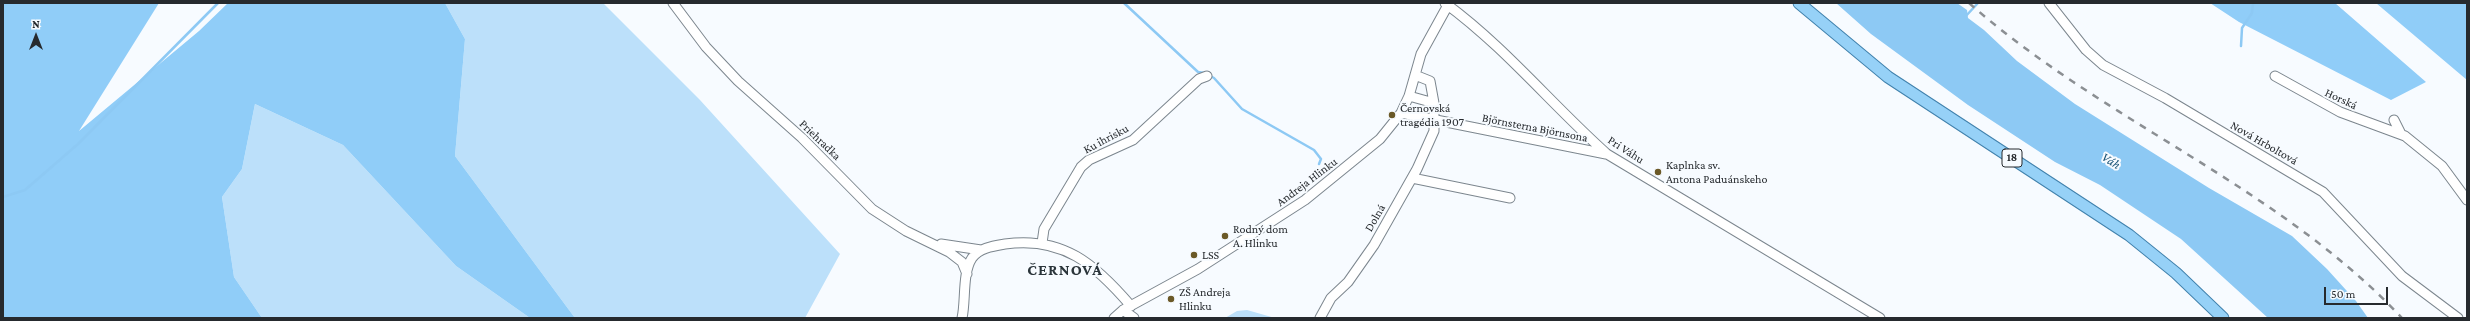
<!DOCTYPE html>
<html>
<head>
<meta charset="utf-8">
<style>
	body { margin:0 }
	#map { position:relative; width:2470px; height:321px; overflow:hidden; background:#f7fbff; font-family:"Crimson Pro",serif }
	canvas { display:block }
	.frame { position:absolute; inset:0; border:4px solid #262a2e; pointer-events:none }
	.north { position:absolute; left:16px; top:16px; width:40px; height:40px; -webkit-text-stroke:3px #f7fbff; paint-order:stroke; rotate:0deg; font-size:11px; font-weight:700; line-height:16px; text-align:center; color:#262a2e }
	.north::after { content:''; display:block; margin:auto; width:14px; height:18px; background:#262a2e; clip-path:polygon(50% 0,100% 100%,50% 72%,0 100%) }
	.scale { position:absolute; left:2324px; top:287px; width:64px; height:18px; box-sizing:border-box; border:2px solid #262a2e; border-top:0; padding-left:5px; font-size:12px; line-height:14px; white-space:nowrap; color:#262a2e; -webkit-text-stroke:3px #f7fbff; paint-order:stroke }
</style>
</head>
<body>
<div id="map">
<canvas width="2470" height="321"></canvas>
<div class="frame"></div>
<div class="north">N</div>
<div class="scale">50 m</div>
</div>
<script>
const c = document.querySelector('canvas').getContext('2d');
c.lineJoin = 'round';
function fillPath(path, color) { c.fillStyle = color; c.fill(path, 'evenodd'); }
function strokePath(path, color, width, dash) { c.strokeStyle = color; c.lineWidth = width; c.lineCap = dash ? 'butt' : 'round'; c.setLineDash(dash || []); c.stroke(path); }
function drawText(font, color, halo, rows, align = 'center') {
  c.font = font + ' "Crimson Pro",serif'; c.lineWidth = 4; c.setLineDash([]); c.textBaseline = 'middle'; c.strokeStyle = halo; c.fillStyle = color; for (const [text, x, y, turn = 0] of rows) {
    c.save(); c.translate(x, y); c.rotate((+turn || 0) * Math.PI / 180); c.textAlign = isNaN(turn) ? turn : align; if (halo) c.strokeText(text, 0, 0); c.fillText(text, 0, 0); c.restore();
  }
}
fillPath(new Path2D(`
	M 445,3 L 603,3 L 700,100 L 840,254 L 805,318 L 575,318 L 455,156 L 465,39 Z
	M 255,104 L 343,145 L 456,266 L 530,318 L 262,318 L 234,277 L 222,197 L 242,169 Z
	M 1247,310 L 1275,318 L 1225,318 L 1237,311 Z`), '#bce0fa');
fillPath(new Path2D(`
	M 3,3 L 159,3 L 79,131 L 199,31 L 228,3 L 445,3 L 465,39 L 455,156 L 575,318 L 530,318 L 456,266 L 343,145 L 255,104 L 242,169 L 222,197 L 234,277 L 262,318 L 3,318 Z
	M 2210,3 L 2335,3 L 2426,82 L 2391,100 L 2239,22 Z
	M 2376,3 L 2467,3 L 2467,80 Z`), '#90cdf8');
fillPath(new Path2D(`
	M 1836,3 L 1957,3 L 1967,10 L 1968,18 L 1984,30 L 2017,61 L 2075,104 L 2209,188 L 2292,236 L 2327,269 L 2356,301 L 2368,318 L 2268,318 L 2181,239 L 2100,185 L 2055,162 L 1968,105 L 1871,34 Z`), '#8dc9f4');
strokePath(new Path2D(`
	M 1124,3 L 1198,72 L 1205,73 L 1214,78 L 1242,109 L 1314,150 L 1321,159 L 1319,164
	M 1965,17 L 1978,3
	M 2241,46 L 2242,28 L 2252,13 L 2253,3
	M 3,197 L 25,190 L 78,144 L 218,3`), '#8dc9f4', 2.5);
const minor = new Path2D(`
	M 673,3 L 706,47 L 738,81 L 802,138 L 872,209 L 906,231 L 949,252 L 962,262 L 967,274
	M 1445,3 C 1505,47 1552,105 1607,154 L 1880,318
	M 2049,3 L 2086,50 L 2103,65 L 2165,98 L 2323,192 L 2402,276 L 2458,318
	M 1415,75 L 1430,81 L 1434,103
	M 2275,76 L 2340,112 L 2405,136 L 2442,166 L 2467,200
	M 1401,113 L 1606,154
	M 2394,120 L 2401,134
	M 1412,178 L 1510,198
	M 1042,243 L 1044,229 L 1081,167 L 1089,160 L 1133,140 L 1199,79 L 1207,76
	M 941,244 L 981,250
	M 1123,310 L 1134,318
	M 962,318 C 966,301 962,273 972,258 C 979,248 993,246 1005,244 C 1063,236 1095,264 1131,306
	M 1114,318 L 1123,310 L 1198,269 L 1305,200 L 1380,139 L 1401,113 L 1409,96 L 1421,54 L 1448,5
	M 1320,318 L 1331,298 L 1348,282 L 1374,245 L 1417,169 L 1434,131 L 1434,103 L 1409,96`);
const major = new Path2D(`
	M 1799,3 L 1888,77 L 2129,235 L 2176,273 L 2223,318`);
strokePath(minor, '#7c868e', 11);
strokePath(major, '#4182ad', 13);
strokePath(minor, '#fff', 9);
strokePath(major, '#96d1f7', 11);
strokePath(new Path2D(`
	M 1969,3 C 2104,122 2278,186 2402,318`), '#8b8f93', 2.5, [7, 7]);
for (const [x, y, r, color] of [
	[1392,115,4,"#6b5927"],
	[1658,172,4,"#6b5927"],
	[1225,236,4,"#6b5927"],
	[1194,255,4,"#6b5927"],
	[1171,299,4,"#6b5927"]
]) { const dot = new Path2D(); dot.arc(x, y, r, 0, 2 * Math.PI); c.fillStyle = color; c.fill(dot); strokePath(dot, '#f7fbff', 1.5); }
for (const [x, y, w] of [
	[2012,158,20]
]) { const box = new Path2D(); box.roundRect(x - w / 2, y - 9, w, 18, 3); c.fillStyle = '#f7fbff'; c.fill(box); strokePath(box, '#262a2e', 1); }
drawText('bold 11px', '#262a2e', null, [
	["18",2012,158]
]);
drawText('12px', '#262a2e', '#f7fbff', [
	["Horská",2341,99,25],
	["Björnsterna Björnsona",1535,128,11],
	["Ku ihrisku",1106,139,-28],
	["Priehradka",820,140,44],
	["Nová Hrboltová",2264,143,30],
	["Pri Váhu",1626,150,33],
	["Andreja Hlinku",1307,182,-37],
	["Dolná",1375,218,-60]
]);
drawText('12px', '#262a2e', '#f7fbff', [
	["Černovská",1400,108],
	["tragédia 1907",1400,122],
	["Kaplnka sv.",1666,165],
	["Antona Paduánskeho",1666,179],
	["Rodný dom",1233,229],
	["A. Hlinku",1233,243],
	["LSS",1202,255],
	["ZŠ Andreja",1179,292],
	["Hlinku",1179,306]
], 'left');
drawText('italic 13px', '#195477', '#f7fbff', [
	["Váh",2111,161,32]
]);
c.letterSpacing = '1px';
drawText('bold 16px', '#2a343a', '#f7fbff', [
	["ČERNOVÁ",1065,270]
]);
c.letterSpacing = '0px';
</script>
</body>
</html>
